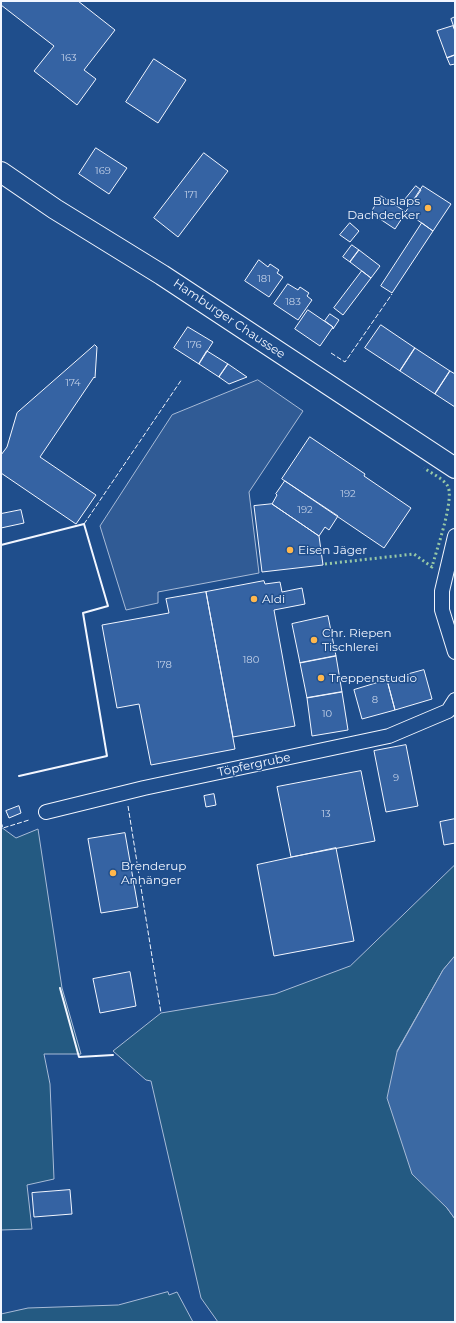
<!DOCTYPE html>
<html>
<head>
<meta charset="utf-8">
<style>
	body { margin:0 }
	#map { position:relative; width:456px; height:1323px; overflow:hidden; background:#1f4e8c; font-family:Montserrat,sans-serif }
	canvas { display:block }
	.frame { position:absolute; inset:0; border:2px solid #f2f6ff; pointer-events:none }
</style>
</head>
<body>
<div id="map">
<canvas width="456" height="1323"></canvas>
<div class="frame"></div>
</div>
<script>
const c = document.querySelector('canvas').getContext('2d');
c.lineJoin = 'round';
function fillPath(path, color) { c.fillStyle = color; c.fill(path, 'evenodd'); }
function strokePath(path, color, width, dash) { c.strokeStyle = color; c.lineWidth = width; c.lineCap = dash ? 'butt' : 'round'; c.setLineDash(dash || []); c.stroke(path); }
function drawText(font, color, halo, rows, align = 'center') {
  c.font = font + ' Montserrat,sans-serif'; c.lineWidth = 3; c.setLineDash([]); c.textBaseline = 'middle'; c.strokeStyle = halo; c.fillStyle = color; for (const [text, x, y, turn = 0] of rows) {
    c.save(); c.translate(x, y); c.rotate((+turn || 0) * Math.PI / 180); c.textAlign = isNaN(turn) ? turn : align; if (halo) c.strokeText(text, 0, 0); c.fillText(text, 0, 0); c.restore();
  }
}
const green = new Path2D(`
	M 1,827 L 16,838 L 38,829 L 62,988 L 81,1054 L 44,1054 L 50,1084 L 54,1179 L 27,1185 L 32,1229 L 1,1230 Z
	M 455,865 L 455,956 L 443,970 L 397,1051 L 447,1208 L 455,1219 L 455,1322 L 218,1322 L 201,1298 L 151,1081 L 146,1080 L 113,1051 L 161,1013 L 275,994 L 350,966 Z
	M 168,1292 L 169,1295 L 177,1292 L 193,1322 L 1,1322 L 1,1314 L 28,1308 L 118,1305 Z`);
fillPath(green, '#245a82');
strokePath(green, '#a8bbd7', 1);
const parking = new Path2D(`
	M 258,380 L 303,411 L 249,492 L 259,573 L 158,592 L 158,603 L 126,610 L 100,526 L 172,415 Z`);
fillPath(parking, '#305b95');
strokePath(parking, '#a8bbd7', 1);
const water = new Path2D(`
	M 455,956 L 455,1219 L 447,1208 L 412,1174 L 387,1098 L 397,1052 L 443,970 Z`);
fillPath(water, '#3b69a3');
strokePath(water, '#a8bbd7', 1);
const building = new Path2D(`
	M 1,1 L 78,1 L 115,30 L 84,70 L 96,79 L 77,105 L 34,71 L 54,46 L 1,5 Z
	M 455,17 L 455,30 L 451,19 Z
	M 453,26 L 455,31 L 455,55 L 447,58 L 437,31 Z
	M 455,55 L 455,64 L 450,65 L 447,58 Z
	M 154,59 L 186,80 L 158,123 L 126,102 Z
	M 96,148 L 127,168 L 109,194 L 79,174 Z
	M 204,153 L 228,171 L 178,237 L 154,218 Z
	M 416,186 L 421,190 L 410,206 L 403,202 Z
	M 423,186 L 451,204 L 433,231 L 406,212 Z
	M 381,196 L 406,212 L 395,229 L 371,213 Z
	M 350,223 L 359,231 L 350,242 L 340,235 Z
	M 422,223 L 433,231 L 392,293 L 381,286 Z
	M 352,245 L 359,250 L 350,262 L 343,257 Z
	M 359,250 L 380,266 L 371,278 L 350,262 Z
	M 259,260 L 268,267 L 270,264 L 279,270 L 277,273 L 283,277 L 269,297 L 245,281 Z
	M 362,271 L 371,278 L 343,315 L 334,308 Z
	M 288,284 L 298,290 L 300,287 L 309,293 L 307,296 L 312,300 L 298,320 L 274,304 Z
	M 308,310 L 333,327 L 320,346 L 295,329 Z
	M 330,314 L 339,320 L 333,329 L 333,327 L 325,321 Z
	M 381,325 L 415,348 L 400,371 L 365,348 Z
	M 188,327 L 213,342 L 199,364 L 174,348 Z
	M 95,345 L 97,347 L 95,378 L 94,377 L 40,457 L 96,495 L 76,524 L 1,473 L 1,455 L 7,447 L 17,413 Z
	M 415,348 L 450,371 L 435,394 L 400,371 Z
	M 207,351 L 228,364 L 219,377 L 199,364 Z
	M 228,364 L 247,377 L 229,384 L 219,377 Z
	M 450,371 L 455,374 L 455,407 L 435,394 Z
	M 310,437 L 365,474 L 364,476 L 411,508 L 384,548 L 282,479 Z
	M 285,481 L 338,516 L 329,530 L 325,527 L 319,536 L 272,504 L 277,495 L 276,494 Z
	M 272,504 L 319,536 L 323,565 L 262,572 L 254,506 Z
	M 21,510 L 24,523 L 1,528 L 1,514 Z
	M 264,581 L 265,584 L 280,582 L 282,592 L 302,588 L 305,604 L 274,610 L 295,726 L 233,737 L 206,592 Z
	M 206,592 L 235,749 L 151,765 L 139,704 L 117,708 L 102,625 L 169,613 L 166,599 Z
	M 328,616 L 336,656 L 300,663 L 292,624 Z
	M 336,656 L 342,692 L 307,698 L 300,663 Z
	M 424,670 L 432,699 L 395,710 L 387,680 Z
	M 387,680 L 395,710 L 362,719 L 354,690 Z
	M 342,692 L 348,730 L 312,736 L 307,698 Z
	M 406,745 L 418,806 L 386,812 L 374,751 Z
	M 361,771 L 375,841 L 291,857 L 277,787 Z
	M 214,794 L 216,805 L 206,807 L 204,796 Z
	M 19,806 L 21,813 L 9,818 L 6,811 Z
	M 455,819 L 455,843 L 444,845 L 440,822 Z
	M 125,833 L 138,907 L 101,913 L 88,839 Z
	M 336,848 L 354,941 L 274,956 L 257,865 Z
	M 130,972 L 136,1006 L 100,1013 L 93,979 Z
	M 70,1190 L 72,1214 L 34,1217 L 32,1193 Z`);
fillPath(building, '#3563a3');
strokePath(building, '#f2f6ff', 1);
const minor = new Path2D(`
	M 455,536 L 442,591 L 442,610 L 455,652
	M 46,812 L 144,788 L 389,736 L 448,711 L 455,700`);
const secondary = new Path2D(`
	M 1,172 L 55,209 L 162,275 L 455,468`);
strokePath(minor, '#f2f6ff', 16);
strokePath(secondary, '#f2f6ff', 22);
strokePath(minor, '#1f4e8c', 14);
strokePath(secondary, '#1f4e8c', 20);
strokePath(new Path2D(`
	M 325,564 L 414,554 L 432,567 C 436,551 456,496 447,485 C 442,478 431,473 424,468`), '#97c8a6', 3, [2, 3]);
strokePath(new Path2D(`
	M 331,353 L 345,362 L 392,294
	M 84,524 L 182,379
	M 128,806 L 161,1013
	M 1,822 L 3,828 L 29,820`), '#f2f6ff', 1, [5, 2]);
strokePath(new Path2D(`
	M 1,545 L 84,524 L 108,606 L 83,613 L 107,756 L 19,776
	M 60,988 L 79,1057 L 113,1055`), '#f2f6ff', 2);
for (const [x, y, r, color] of [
	[428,208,4,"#ffb74d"],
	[290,550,4,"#ffb74d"],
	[254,599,4,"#ffb74d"],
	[314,640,4,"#ffb74d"],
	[321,678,4,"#ffb74d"],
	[113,873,4,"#ffb74d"]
]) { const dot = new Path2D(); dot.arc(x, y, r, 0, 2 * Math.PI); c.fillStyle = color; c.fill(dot); strokePath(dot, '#1f4e8c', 1.5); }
drawText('10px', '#c3d1e8', null, [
	["163",69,58],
	["169",103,171],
	["171",191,195],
	["181",264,279],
	["183",293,302],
	["176",194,345],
	["174",73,383],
	["192",348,494],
	["192",305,510],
	["180",251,660],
	["178",164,665],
	["8",375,700],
	["10",327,714],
	["9",396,778],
	["13",326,814]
]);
drawText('12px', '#f2f6ff', '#1f4e8c', [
	["Buslaps",420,201,"right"],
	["Dachdecker",420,215,"right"],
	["Eisen Jäger",298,550],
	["Aldi",262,599],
	["Chr. Riepen",322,633],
	["Tischlerei",322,647],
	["Treppenstudio",329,678],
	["Brenderup",121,866],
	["Anhänger",121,880]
], 'left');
drawText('12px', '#f2f6ff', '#1f4e8c', [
	["Hamburger Chaussee",229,319,34],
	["Töpfergrube",254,765,-12]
]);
</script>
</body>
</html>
